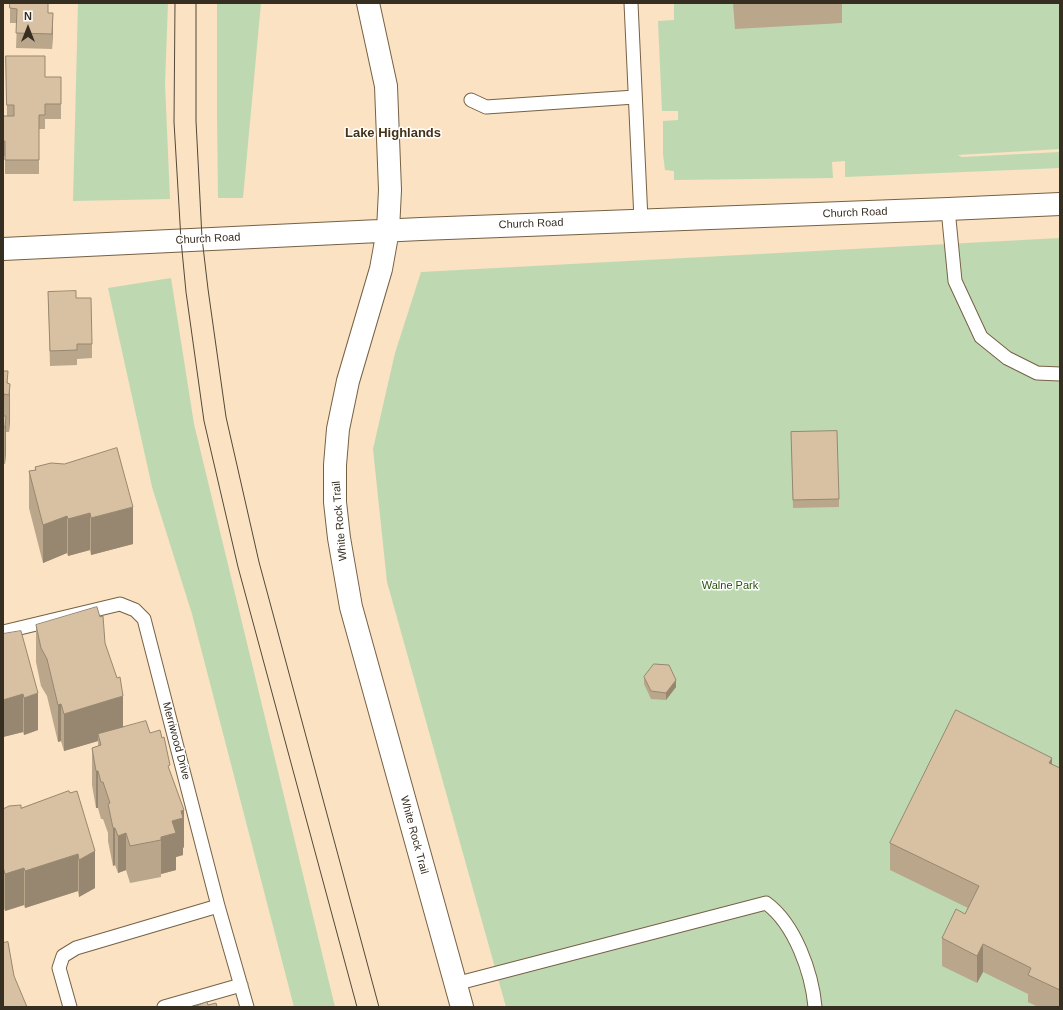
<!DOCTYPE html>
<html>
<head>
<meta charset="utf-8">
<style>
	body { margin:0 }
	#map { position:relative; width:1063px; height:1010px; overflow:hidden; background:#fae2c2; font-family:Arial,sans-serif }
	canvas { display:block }
	.frame { position:absolute; inset:0; border:4px solid #372e22; pointer-events:none }
	.north { position:absolute; left:8px; top:8px; width:40px; height:40px; -webkit-text-stroke:3px #fff; paint-order:stroke; rotate:0deg; font-size:11px; font-weight:700; line-height:16px; text-align:center; color:#372e22 }
	.north::after { content:''; display:block; margin:auto; width:14px; height:18px; background:#372e22; clip-path:polygon(50% 0,100% 100%,50% 72%,0 100%) }
</style>
</head>
<body>
<div id="map">
<canvas width="1063" height="1010"></canvas>
<div class="frame"></div>
<div class="north">N</div>
</div>
<script>
const c = document.querySelector('canvas').getContext('2d');
c.lineJoin = 'round';
function fillPath(path, color) { c.fillStyle = color; c.fill(path, 'evenodd'); }
function strokePath(path, color, width, dash) { c.strokeStyle = color; c.lineWidth = width; c.lineCap = dash ? 'butt' : 'round'; c.setLineDash(dash || []); c.stroke(path); }
function drawText(font, color, halo, rows, align = 'center') {
  c.font = font + ' Arial,sans-serif'; c.lineWidth = 3; c.setLineDash([]); c.textBaseline = 'middle'; c.strokeStyle = halo; c.fillStyle = color; for (const [text, x, y, turn = 0] of rows) {
    c.save(); c.translate(x, y); c.rotate((+turn || 0) * Math.PI / 180); c.textAlign = isNaN(turn) ? turn : align; if (halo) c.strokeText(text, 0, 0); c.fillText(text, 0, 0); c.restore();
  }
}
fillPath(new Path2D(`
	M 78,3 L 168,3 L 165,84 L 170,199 L 73,201 Z
	M 217,3 L 261,3 L 243,198 L 218,198 L 217,119 Z
	M 674,3 L 1060,3 L 1060,149 L 958,155 L 962,157 L 1060,152 L 1060,168 L 845,177 L 845,161 L 832,162 L 833,178 L 674,180 L 674,171 L 665,170 L 663,154 L 663,121 L 678,120 L 678,111 L 662,111 L 658,21 L 674,20 Z
	M 1060,238 L 1060,1007 L 506,1007 L 387,582 L 373,449 L 395,353 L 421,272 Z
	M 171,278 L 194,424 L 335,1007 L 294,1007 L 192,614 L 152,487 L 108,288 Z`), '#bed9b2');
const lane = new Path2D(`
	M 631,3 L 641,220
	M 471,100 L 486,107 L 635,97
	M 948,209 L 955,281 L 981,337 L 1007,358 L 1037,373 L 1060,374
	M 3,632 L 120,604 L 135,610 L 144,619 L 218,906 L 247,1007
	M 455,984 L 766,903 C 795,924 812,973 815,1007
	M 70,1007 L 59,968 L 63,956 L 76,948 L 218,906
	M 164,1007 L 241,985`);
const secondary = new Path2D(`
	M 368,3 L 386,86 L 390,190 L 388,230 L 381,269 L 348,381 L 338,429 L 335,465 L 335,502 L 339,538 L 351,607 L 462,1007
	M 3,249 L 421,229 L 948,209 L 1060,204`);
strokePath(lane, '#766145', 15);
strokePath(secondary, '#766145', 24);
strokePath(lane, '#fff', 13);
strokePath(secondary, '#fff', 22);
strokePath(new Path2D(`
	M 175,3 L 174,122 L 181,240 L 186,292 L 204,421 L 238,567 L 357,1007
	M 196,3 L 196,121 L 202,238 L 208,289 L 226,417 L 259,562 L 379,1007`), '#534839', 1);
fillPath(new Path2D(`
	M 10,3 L 48,13 L 53,28 L 52,49 L 16,48 L 17,23 L 10,23 Z
	M 733,3 L 842,3 L 842,23 L 735,29 Z
	M 6,56 L 45,77 L 61,77 L 61,119 L 45,119 L 45,129 L 39,129 L 39,174 L 5,174 L 5,156 L 3,156 L 3,116 L 7,116 Z
	M 48,292 L 76,298 L 92,344 L 92,358 L 77,359 L 77,365 L 50,366 Z
	M 3,371 L 8,383 L 10,384 L 10,421 L 9,432 L 6,432 L 6,453 L 5,464 L 3,464 Z
	M 791,432 L 839,499 L 839,507 L 793,508 Z
	M 35,467 L 133,544 L 91,555 L 90,550 L 68,556 L 67,553 L 43,563 L 29,508 L 29,471 L 35,470 Z
	M 36,625 L 105,643 L 123,727 L 150,733 L 170,771 L 184,847 L 183,848 L 183,855 L 176,857 L 176,870 L 161,874 L 161,877 L 130,883 L 126,870 L 118,873 L 115,865 L 113,866 L 108,841 L 108,833 L 103,819 L 101,819 L 98,808 L 96,808 L 92,785 L 92,748 L 98,746 L 98,741 L 64,751 L 61,741 L 58,742 L 47,696 L 41,686 L 36,662 Z
	M 3,634 L 38,730 L 24,735 L 23,732 L 3,737 Z
	M 644,677 L 676,687 L 666,700 L 651,699 L 644,684 Z
	M 1052,764 L 1060,768 L 1060,1007 L 1038,1007 L 1028,1002 L 1028,994 L 983,972 L 977,983 L 942,966 L 942,938 L 965,914 L 968,908 L 890,870 L 890,843 Z
	M 69,791 L 95,888 L 79,897 L 78,891 L 25,908 L 24,905 L 5,911 L 3,905 L 3,809 L 21,808 Z`), '#baa68b');
fillPath(new Path2D(`
	M 53,13 L 53,28 L 52,49 L 52,34 Z
	M 10,384 L 10,421 L 9,432 L 9,395 Z
	M 4,394 L 4,427 L 3,427 L 3,406 Z
	M 6,416 L 6,453 L 5,464 L 5,427 Z
	M 133,507 L 133,544 L 91,555 L 91,518 Z
	M 90,513 L 90,550 L 68,556 L 68,519 Z
	M 67,516 L 67,553 L 43,563 L 43,525 Z
	M 676,680 L 676,687 L 666,700 L 666,693 Z
	M 38,693 L 38,730 L 24,735 L 24,698 Z
	M 23,694 L 23,732 L 3,737 L 3,700 Z
	M 123,696 L 123,733 L 98,734 L 98,741 L 64,751 L 64,714 Z
	M 61,704 L 61,741 L 58,742 L 58,705 Z
	M 1052,758 L 1052,785 L 1049,763 Z
	M 96,771 L 98,771 L 98,808 L 96,808 Z
	M 184,810 L 184,847 L 183,848 L 183,855 L 176,857 L 176,870 L 161,874 L 161,837 L 172,821 L 181,811 Z
	M 113,828 L 115,828 L 115,865 L 113,866 Z
	M 126,833 L 126,870 L 118,873 L 118,836 Z
	M 95,851 L 95,888 L 79,897 L 79,860 Z
	M 78,854 L 78,891 L 25,908 L 25,871 Z
	M 24,868 L 24,905 L 5,911 L 5,874 Z
	M 983,944 L 983,972 L 977,983 L 977,956 Z`), '#978771');
const building = new Path2D(`
	M 10,3 L 48,3 L 48,13 L 53,13 L 52,34 L 16,33 L 17,9 L 10,8 Z
	M 6,56 L 45,56 L 45,77 L 61,77 L 61,104 L 45,104 L 45,115 L 39,115 L 39,160 L 5,160 L 5,141 L 3,141 L 3,116 L 14,116 L 14,105 L 7,105 Z
	M 76,291 L 76,298 L 91,298 L 92,344 L 77,344 L 77,350 L 50,351 L 48,292 Z
	M 3,371 L 8,371 L 7,383 L 10,384 L 9,395 L 4,394 L 3,406 Z
	M 3,416 L 6,416 L 5,427 L 3,427 Z
	M 837,431 L 839,499 L 793,500 L 791,432 Z
	M 117,448 L 133,507 L 91,518 L 90,513 L 68,519 L 67,516 L 43,525 L 29,471 L 36,470 L 35,467 L 51,463 L 64,464 Z
	M 97,607 L 100,617 L 103,616 L 105,643 L 117,678 L 120,677 L 123,696 L 64,714 L 61,704 L 58,705 L 47,659 L 41,648 L 36,625 Z
	M 21,631 L 38,693 L 24,698 L 23,694 L 3,700 L 3,634 Z
	M 654,664 L 669,665 L 676,680 L 666,693 L 651,691 L 644,677 Z
	M 956,710 L 1052,758 L 1049,763 L 1060,768 L 1060,990 L 1028,975 L 1031,968 L 983,944 L 977,956 L 942,938 L 956,909 L 965,914 L 979,886 L 890,843 Z
	M 146,721 L 150,733 L 160,730 L 162,738 L 164,737 L 170,765 L 168,766 L 184,810 L 181,811 L 183,818 L 172,821 L 176,833 L 161,837 L 161,840 L 130,846 L 126,833 L 118,836 L 115,828 L 113,828 L 108,804 L 110,803 L 103,782 L 101,782 L 98,771 L 96,771 L 92,748 L 101,745 L 98,734 Z
	M 69,791 L 70,793 L 77,791 L 95,851 L 79,860 L 78,854 L 25,871 L 24,868 L 5,874 L 3,867 L 3,809 L 9,806 L 21,805 L 21,808 Z
	M 8,942 L 14,976 L 27,1007 L 3,1007 L 3,943 Z
	M 207,1002 L 208,1005 L 216,1003 L 217,1007 L 194,1007 Z`);
fillPath(building, '#d8c1a2');
strokePath(building, '#978771', 1);
drawText('11px', '#372e22', '#fff', [
	["Church Road",855,213,-2],
	["Church Road",531,224,-2],
	["Church Road",208,239,-3],
	["White Rock Trail",340,521,-95],
	["Merriwood Drive",176,741,75],
	["White Rock Trail",414,835,75]
]);
drawText('11px', '#26510a', '#fff', [
	["Walne Park",730,586]
]);
drawText('bold 13px', '#453216', '#fff', [
	["Lake Highlands",393,133]
]);
</script>
</body>
</html>
